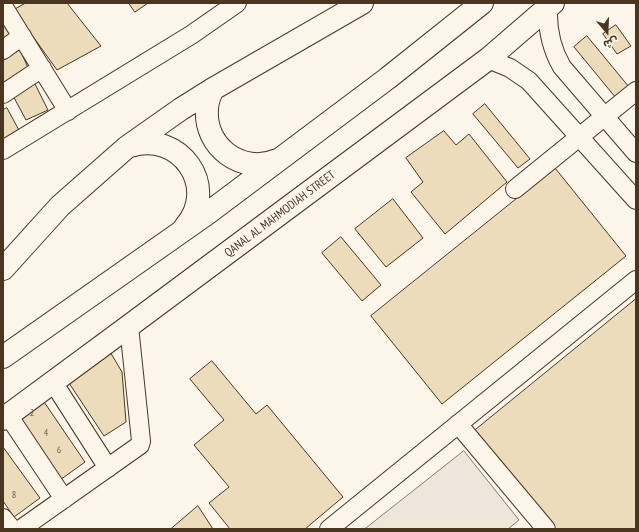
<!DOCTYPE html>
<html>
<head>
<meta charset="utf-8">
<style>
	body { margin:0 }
	#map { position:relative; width:639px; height:532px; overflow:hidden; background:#fbf6e9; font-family:"PT Sans Narrow","Noto Sans Arabic",sans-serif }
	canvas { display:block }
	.frame { position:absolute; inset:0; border:4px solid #4a3520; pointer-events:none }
	.north { position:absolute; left:587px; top:12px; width:40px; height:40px; -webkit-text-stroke:3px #fbf6e9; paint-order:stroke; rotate:161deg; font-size:11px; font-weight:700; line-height:16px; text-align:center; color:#4a3520 }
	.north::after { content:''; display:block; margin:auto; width:14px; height:18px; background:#4a3520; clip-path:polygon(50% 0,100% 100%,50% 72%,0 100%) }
</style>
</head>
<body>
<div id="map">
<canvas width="639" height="532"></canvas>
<div class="frame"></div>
<div class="north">ش</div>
</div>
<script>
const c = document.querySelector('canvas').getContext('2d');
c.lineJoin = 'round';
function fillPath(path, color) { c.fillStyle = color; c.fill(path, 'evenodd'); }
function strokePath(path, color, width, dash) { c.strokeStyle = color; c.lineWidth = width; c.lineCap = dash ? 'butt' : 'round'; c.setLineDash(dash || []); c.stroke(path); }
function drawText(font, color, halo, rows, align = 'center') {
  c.font = font + ' "PT Sans Narrow",sans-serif'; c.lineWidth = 3; c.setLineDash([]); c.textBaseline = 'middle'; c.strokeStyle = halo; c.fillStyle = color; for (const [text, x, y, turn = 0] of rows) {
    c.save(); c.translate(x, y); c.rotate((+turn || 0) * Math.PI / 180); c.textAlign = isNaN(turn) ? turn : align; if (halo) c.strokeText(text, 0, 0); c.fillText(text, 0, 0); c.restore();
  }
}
const green = new Path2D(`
	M 464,451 L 519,520 L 508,529 L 365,529 Z`);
fillPath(green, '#ede6d9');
strokePath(green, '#887966', 1);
const building = new Path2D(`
	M 26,3 L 67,3 L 101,46 L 57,70 L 14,10 Z
	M 129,3 L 148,3 L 135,12 Z
	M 3,23 L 15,39 L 3,46 Z
	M 616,25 L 631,46 L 617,54 L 603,34 Z
	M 587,36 L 629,87 L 616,98 L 574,47 Z
	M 20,50 L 31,74 L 3,92 L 3,61 Z
	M 33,80 L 48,110 L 26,120 L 11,92 Z
	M 485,104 L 530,159 L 518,168 L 473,114 Z
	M 7,108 L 21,134 L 3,143 L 3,110 Z
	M 444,131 L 456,145 L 469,134 L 507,182 L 445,234 L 411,192 L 423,182 L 406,158 Z
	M 555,168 L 626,256 L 442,404 L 371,316 Z
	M 393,199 L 423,238 L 386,267 L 355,229 Z
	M 341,237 L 381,285 L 362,301 L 322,253 Z
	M 636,299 L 636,529 L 555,529 L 473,432 Z
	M 109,350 L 122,372 L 126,422 L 104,436 L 67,380 Z
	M 212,361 L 256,414 L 267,405 L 343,497 L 305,529 L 230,529 L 209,503 L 229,487 L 194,445 L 224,420 L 190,379 Z
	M 40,396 L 85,462 L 60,480 L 14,413 Z
	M 3,447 L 40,498 L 14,517 L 3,501 Z
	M 198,506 L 213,529 L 171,529 Z`);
fillPath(building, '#ecdcbc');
strokePath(building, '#4a3520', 1);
const minor = new Path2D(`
	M 3,6 L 68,111
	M 548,7 C 547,30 551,48 562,67 L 636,153
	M 3,50 L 22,36
	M 488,59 L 510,68 L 529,81 L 636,200
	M 3,94 L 42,68
	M 3,150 L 191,35 L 237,3
	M 515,189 L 636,91
	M 53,382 L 108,468
	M 8,415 L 64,499
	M 458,424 L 546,529
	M 3,518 L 12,529
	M 21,529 L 140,445 L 141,441 L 129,326
	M 329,529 L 636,280`);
const major = new Path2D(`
	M 213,89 C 210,95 207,102 207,109 C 204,147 242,175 277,160
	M 130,146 C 180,130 220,187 185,227
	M 3,269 L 60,206 L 127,147 L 181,109 L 213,89 L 362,3
	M 3,357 L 208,213 L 388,78 L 482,3
	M 3,419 L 129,326 L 488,59 L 553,3`);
strokePath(minor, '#4a3520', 20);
strokePath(major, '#4a3520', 24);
strokePath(minor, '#fbf6e9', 18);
strokePath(major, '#fbf6e9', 22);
drawText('10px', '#725f47', null, [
	["2",32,413],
	["4",46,433],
	["6",59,450],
	["8",14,495]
]);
drawText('12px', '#4a3520', '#fbf6e9', [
	["QANAL AL MAHMODIAH STREET",280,214,-37]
]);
</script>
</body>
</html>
